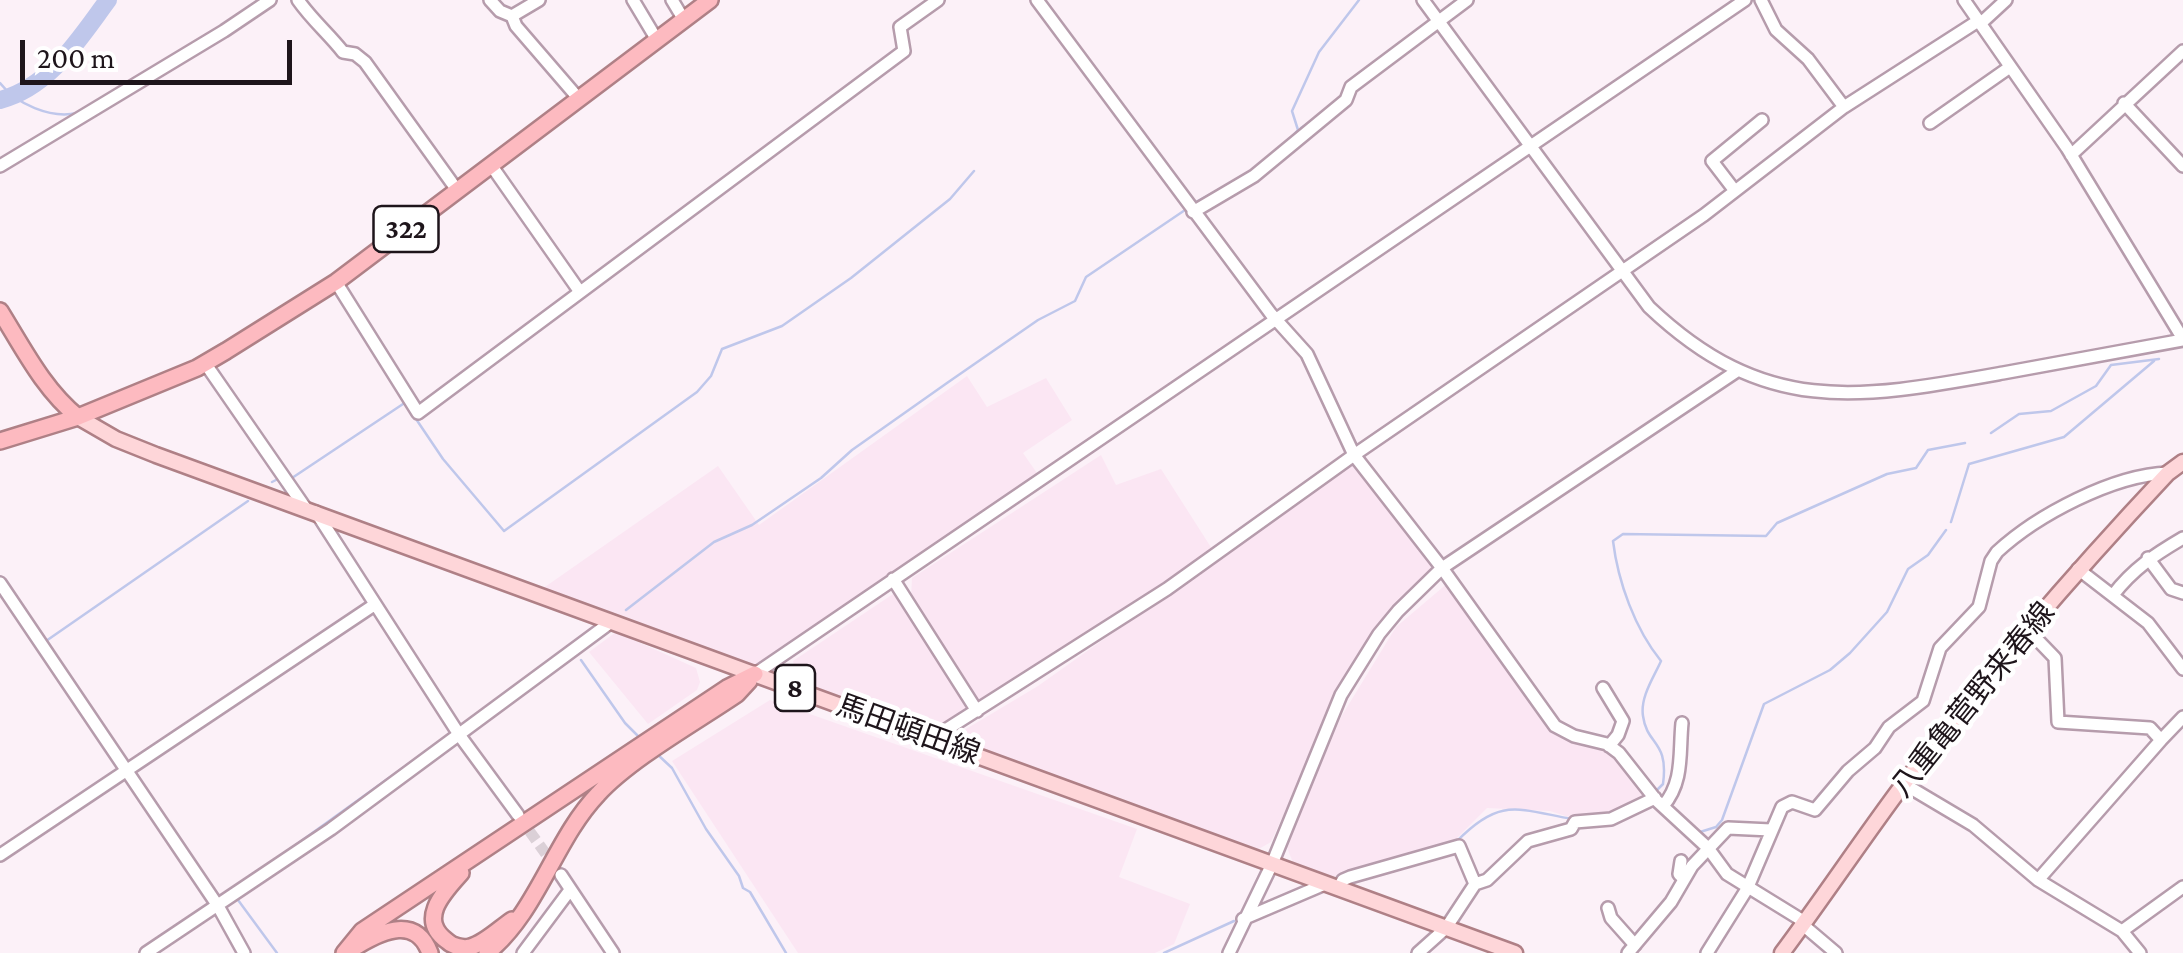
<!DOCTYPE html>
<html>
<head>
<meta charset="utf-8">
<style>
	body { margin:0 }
	#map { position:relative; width:2183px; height:953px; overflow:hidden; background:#fcf1f8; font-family:"Crimson Pro",serif }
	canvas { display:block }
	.scale { position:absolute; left:20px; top:40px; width:272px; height:45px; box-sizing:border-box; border:5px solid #1e151b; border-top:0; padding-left:12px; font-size:30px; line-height:35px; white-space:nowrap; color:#1e151b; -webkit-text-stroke:8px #fff; paint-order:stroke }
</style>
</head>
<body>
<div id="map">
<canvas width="2183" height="953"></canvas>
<div class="scale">200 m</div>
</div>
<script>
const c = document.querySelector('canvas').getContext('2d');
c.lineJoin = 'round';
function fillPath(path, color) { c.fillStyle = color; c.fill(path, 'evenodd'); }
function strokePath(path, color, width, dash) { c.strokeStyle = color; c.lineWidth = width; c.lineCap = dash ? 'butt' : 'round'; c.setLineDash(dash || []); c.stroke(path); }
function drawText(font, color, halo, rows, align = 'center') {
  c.font = font + ' "Crimson Pro","Noto Sans JP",serif'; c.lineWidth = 9; c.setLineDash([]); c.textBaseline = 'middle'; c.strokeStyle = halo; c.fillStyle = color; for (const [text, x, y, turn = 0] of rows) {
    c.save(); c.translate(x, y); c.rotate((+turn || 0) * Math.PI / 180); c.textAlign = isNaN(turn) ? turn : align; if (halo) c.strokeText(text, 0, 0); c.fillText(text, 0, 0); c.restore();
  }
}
fillPath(new Path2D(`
	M 967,376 L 987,407 L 1046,378 L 1072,420 L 1023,453 L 1039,476 L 756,668 L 542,589 L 718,466 L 759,525 Z
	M 1101,455 L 1116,485 L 1161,469 L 1214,552 L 980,710 L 911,598 L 912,578 Z
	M 1353,462 L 1437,568 L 1346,677 L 1271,842 L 1257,850 L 955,743 L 956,735 L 1038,686 Z
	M 1449,582 L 1554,727 L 1604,746 L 1617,755 L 1647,794 L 1609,813 L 1572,818 L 1550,811 L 1487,808 L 1454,841 L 1326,879 L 1294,865 L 1286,845 L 1341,717 L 1396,627 Z
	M 896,592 L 973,709 L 933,735 L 798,683 L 793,661 Z
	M 616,632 L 696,668 L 700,682 L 697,690 L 648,724 L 589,652 Z
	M 770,700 L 1137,829 L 1119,877 L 1190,904 L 1174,944 L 1155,953 L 798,953 L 672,761 Z`), '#fbe6f3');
strokePath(new Path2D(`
	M 217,29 L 231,19
	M 0,83 C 16,104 51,119 77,113
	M 1301,128 L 1319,116
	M 1286,143 L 1298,130 L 1292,111 L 1319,52 L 1359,0
	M 1242,177 L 1256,167
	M 1194,203 L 1235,181
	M 414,416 L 443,459 L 504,531 L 697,392 L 711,376 L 722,349 L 782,326 L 851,278 L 950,199 L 974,171
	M 1991,433 L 2019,414 L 2051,411 L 2096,386 L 2111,365 L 2159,359
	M 292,478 L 406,402
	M 272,482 L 280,478
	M 1951,522 L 1969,464 L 2064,437 L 2154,361
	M 626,610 L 714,542 L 752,525 L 821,478 L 852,450 L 947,383 L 1038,320 L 1075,301 L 1086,277 L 1188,208
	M 46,641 L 248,501
	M 581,660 L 625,723 L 640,738
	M 657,754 L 672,768 L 706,829 L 739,876 L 743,888 L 750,892 L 786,953
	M 1655,792 L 1663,784 C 1669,740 1647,746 1643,716 C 1640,697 1654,677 1661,661 C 1635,629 1618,582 1613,541 L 1623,534 L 1766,536 L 1777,523 L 1887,474 L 1916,468 L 1928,450 L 1965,443
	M 1700,832 L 1716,827 L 1722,820 L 1764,704 L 1830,670 L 1850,653 L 1887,612 L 1908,569 L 1928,555 L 1946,530
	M 1457,841 C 1500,797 1517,809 1572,819
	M 272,862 L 432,747
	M 238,900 L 277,953
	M 1164,953 L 1234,921`), '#bfc7eb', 2.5);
strokePath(new Path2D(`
	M 0,100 C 50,87 79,39 108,0`), '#bfc7eb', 18);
strokePath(new Path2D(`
	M 520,818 L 556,868`), '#dbd0d7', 11, [11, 5.5]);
const minor = new Path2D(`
	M 298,0 C 312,20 328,33 343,52 L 355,54 L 365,62 L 457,190
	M 490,0 L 500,11 L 512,16 L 516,26 L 579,99
	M 633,0 L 657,40
	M 672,0 L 684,20
	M 1037,0 L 1271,314 L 1307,354 L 1354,455 L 1704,215 L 1844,107 L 1978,21
	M 1423,0 L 1649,307 C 1765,417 1858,399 2003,373 C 2063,362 2123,351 2183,340
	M 1761,0 L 1776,30 L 1808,59 L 1844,107
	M 1964,0 L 2067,148 L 2183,339
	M 512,16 L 539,0
	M 1980,24 L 2006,0
	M 2124,103 L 2183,166
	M 1930,123 L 2010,67
	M 2071,155 L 2183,51
	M 491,165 L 580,292
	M 0,166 L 224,31 L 270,0
	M 1735,191 L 1712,161 L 1762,120
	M 1193,212 L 1254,176 L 1346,100 L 1351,87 L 1467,0
	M 336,282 L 418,413 L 904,51 L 900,27 L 938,0
	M 205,363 L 306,509
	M 316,512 L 460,736 L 518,815
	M 2148,558 L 2171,589 L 2183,593
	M 2078,569 L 2148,623 L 2183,669
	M 893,579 L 977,711
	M 0,583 L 218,906 L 244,953
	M 2113,595 C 2133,569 2154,555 2183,538
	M 2028,630 L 2055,658 L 2058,722 L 2150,728 L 2161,740 L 2183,717
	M 755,674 L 1745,0
	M 1603,688 L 1623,721 L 1618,735 L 1609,746
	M 933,738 L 1167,589 L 1354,455 L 1442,568 L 1555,726 L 1574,736 L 1607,744 L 1619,753 L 1656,800 L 1708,848 L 1727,874 L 1800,919
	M 1904,784 L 1973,825 L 2038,880 L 2122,931 L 2140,953
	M 1663,806 C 1684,782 1679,753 1682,723
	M 0,855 L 374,605
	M 1681,861 L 1679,874 L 1684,879
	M 561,875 L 613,953
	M 2038,880 L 2161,740
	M 1338,889 L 1343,880 L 1350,877 L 1459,846 L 1475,884
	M 1608,908 L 1611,918 L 1635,945
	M 1243,919 L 1325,884
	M 1803,925 L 1836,953
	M 2122,931 L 2183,887
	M 146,953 L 331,829 L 611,622
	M 523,953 L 570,890
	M 1229,953 L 1272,864 L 1341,695 L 1379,634 L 1398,611 L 1442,568 L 1737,371
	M 1418,953 L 1446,928 L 1475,884 L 1487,880 L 1528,841 L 1571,829 L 1575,822 L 1611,819 L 1655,798
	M 1628,953 L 1671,902 L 1692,866 L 1728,828 L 1771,830
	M 1707,953 L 1747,889 L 1782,807 L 1792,802 L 1815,810 L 1848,771 L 1875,748 L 1889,727 L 1923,701 L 1940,648 L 1979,607 L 1991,561 L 1997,552 C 2037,515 2113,475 2168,473`);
const major = new Path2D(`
	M 78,417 L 116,439 L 156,455 L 1515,953
	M 1782,953 C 1823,898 1861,841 1902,786 C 1984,677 2074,573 2168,473 L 2183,462`);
const highway = new Path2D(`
	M 0,311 C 23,348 44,390 78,417
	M 0,441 L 78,417 L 197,368 L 226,351 L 336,282 L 710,0
	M 461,873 C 444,892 417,919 447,941 C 452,946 463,949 470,947 C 484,944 500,928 512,920
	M 357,946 C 384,930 416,916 430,953
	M 344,953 L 362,931 L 727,688 L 755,674
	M 487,953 C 538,912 554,840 598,794 C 630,759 696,722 737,694 L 749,681`);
strokePath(minor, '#b69cac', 16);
strokePath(major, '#af8086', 19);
strokePath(highway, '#af8086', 20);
strokePath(minor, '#fff', 11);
strokePath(major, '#fed6d9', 14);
strokePath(highway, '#fdbac0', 15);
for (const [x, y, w] of [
	[406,229,65],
	[795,688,40]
]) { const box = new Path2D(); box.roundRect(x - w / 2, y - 23, w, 46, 8); c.fillStyle = '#fff'; c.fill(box); strokePath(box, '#1e151b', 2.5); }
drawText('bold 28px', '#1e151b', null, [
	["322",406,229],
	["8",795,688]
]);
drawText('30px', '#1e151b', '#fff', [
	["八重亀菅野来春線",1973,700,-51],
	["馬田頓田線",908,730,20]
]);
</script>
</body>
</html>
